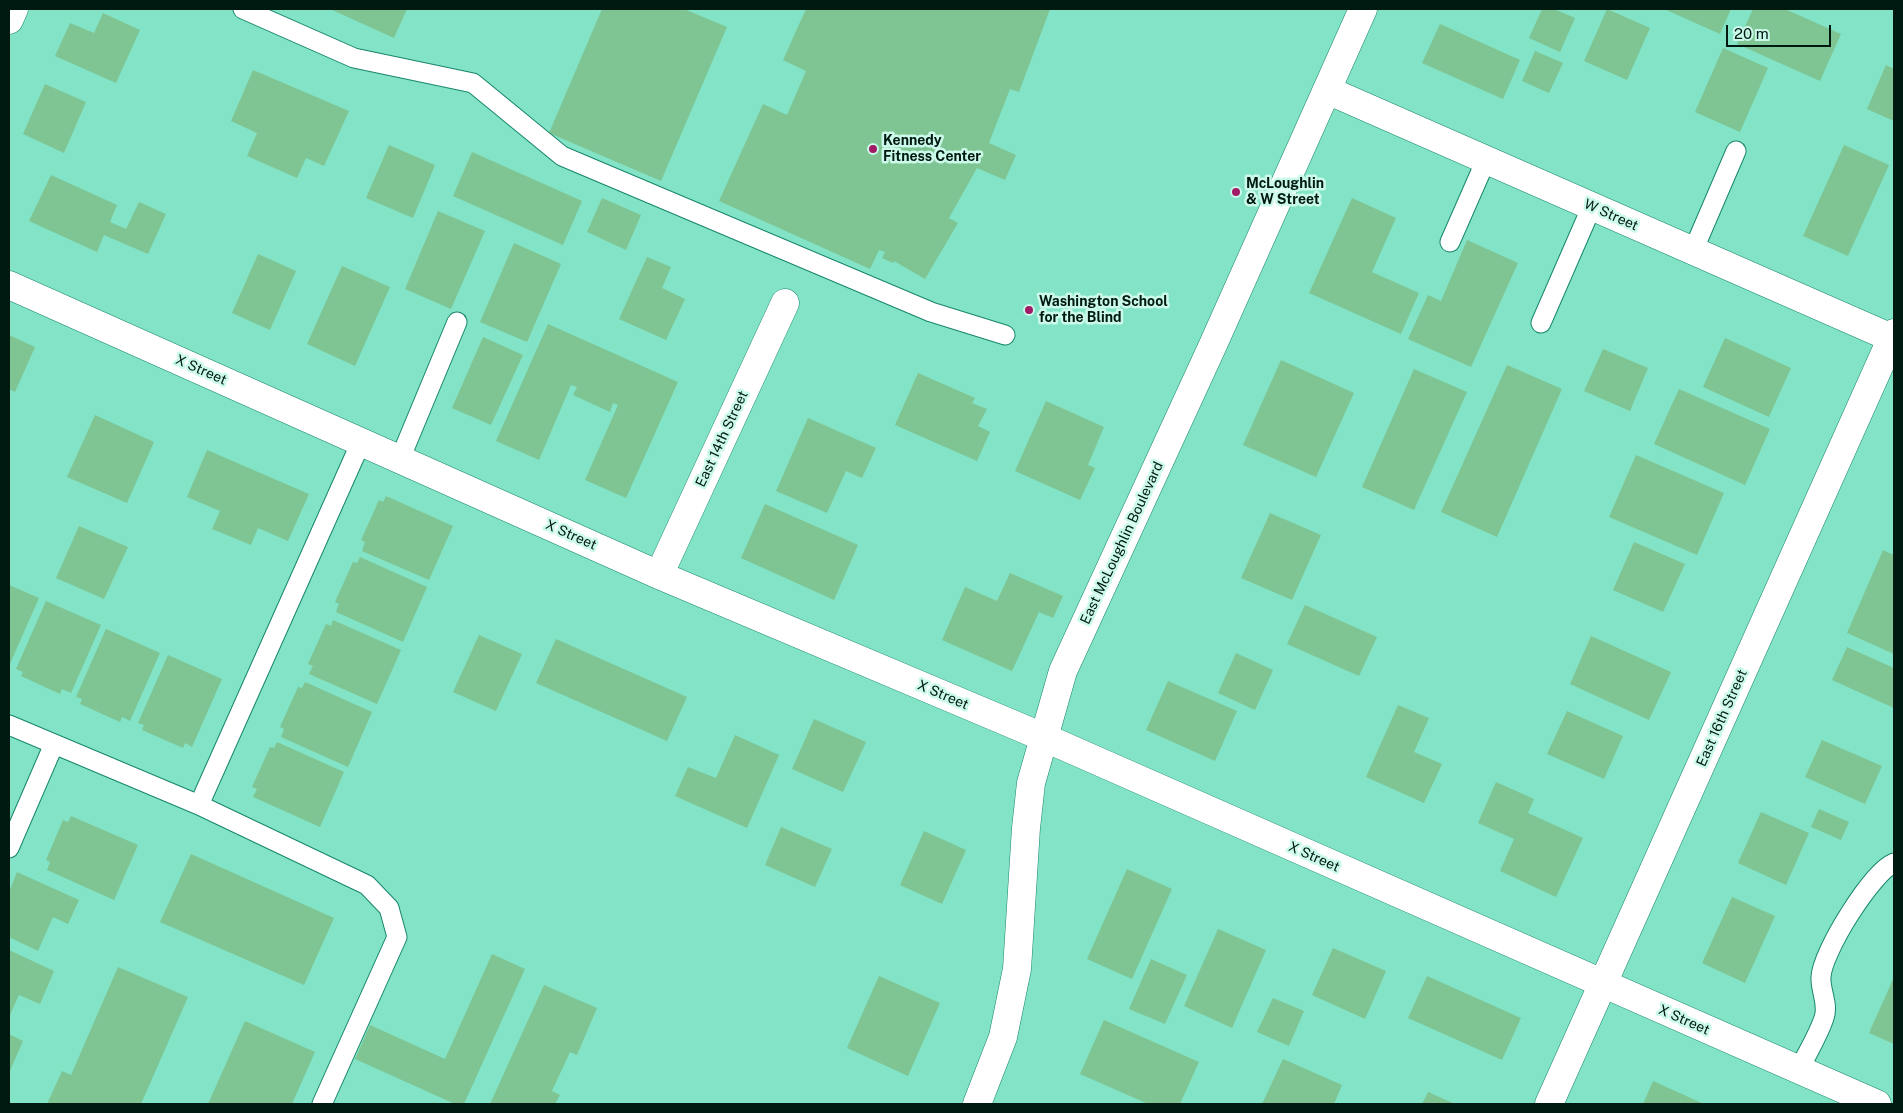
<!DOCTYPE html>
<html>
<head>
<meta charset="utf-8">
<style>
	body { margin:0 }
	#map { position:relative; width:1903px; height:1113px; overflow:hidden; background:#82e3c6; font-family:"Public Sans",sans-serif }
	canvas { display:block }
	.frame { position:absolute; inset:0; border:10px solid #001911; pointer-events:none }
	.scale { position:absolute; left:1726px; top:25px; width:105px; height:22px; box-sizing:border-box; border:2px solid #001911; border-top:0; padding-left:6px; font-size:15px; line-height:18px; white-space:nowrap; color:#001911; -webkit-text-stroke:4px #ccfaea; paint-order:stroke }
</style>
</head>
<body>
<div id="map">
<canvas width="1903" height="1113"></canvas>
<div class="frame"></div>
<div class="scale">20 m</div>
</div>
<script>
const c = document.querySelector('canvas').getContext('2d');
c.lineJoin = 'round';
function fillPath(path, color) { c.fillStyle = color; c.fill(path, 'evenodd'); }
function strokePath(path, color, width, dash) { c.strokeStyle = color; c.lineWidth = width; c.lineCap = dash ? 'butt' : 'round'; c.setLineDash(dash || []); c.stroke(path); }
function drawText(font, color, halo, rows, align = 'center') {
  c.font = font + ' "Public Sans",sans-serif'; c.lineWidth = 5; c.setLineDash([]); c.textBaseline = 'middle'; c.strokeStyle = halo; c.fillStyle = color; for (const [text, x, y, turn = 0] of rows) {
    c.save(); c.translate(x, y); c.rotate((+turn || 0) * Math.PI / 180); c.textAlign = isNaN(turn) ? turn : align; if (halo) c.strokeText(text, 0, 0); c.fillText(text, 0, 0); c.restore();
  }
}
fillPath(new Path2D(`
	M 330,9 L 407,9 L 394,38 Z
	M 602,9 L 684,9 L 727,27 L 661,181 L 549,133 Z
	M 806,9 L 1050,9 L 1019,92 L 1010,89 L 989,143 L 1016,155 L 1005,180 L 977,168 L 949,218 L 958,223 L 925,279 L 894,261 L 893,263 L 882,258 L 885,252 L 879,250 L 870,269 L 719,201 L 763,104 L 787,115 L 806,71 L 783,60 Z
	M 1542,9 L 1554,9 L 1575,18 L 1560,52 L 1529,38 Z
	M 1607,9 L 1650,28 L 1627,80 L 1584,61 Z
	M 1664,9 L 1731,9 L 1720,34 Z
	M 1753,9 L 1785,9 L 1841,34 L 1820,81 L 1737,44 Z
	M 103,13 L 140,30 L 116,83 L 55,56 L 70,23 L 94,33 Z
	M 1440,24 L 1520,60 L 1503,99 L 1422,63 Z
	M 1723,48 L 1768,68 L 1740,132 L 1695,112 Z
	M 1535,51 L 1563,63 L 1549,93 L 1522,81 Z
	M 1886,65 L 1894,69 L 1894,121 L 1867,109 Z
	M 253,70 L 349,111 L 324,166 L 306,158 L 297,178 L 247,156 L 257,133 L 231,121 Z
	M 45,84 L 86,102 L 64,153 L 23,134 Z
	M 389,145 L 435,165 L 413,218 L 366,198 Z
	M 1844,145 L 1889,165 L 1848,256 L 1803,236 Z
	M 472,152 L 582,201 L 563,245 L 453,196 Z
	M 51,175 L 117,205 L 110,222 L 126,229 L 139,202 L 166,214 L 148,254 L 104,235 L 97,252 L 29,221 Z
	M 602,198 L 641,215 L 626,250 L 587,232 Z
	M 1352,198 L 1396,218 L 1372,272 L 1419,293 L 1401,334 L 1309,293 Z
	M 438,211 L 485,231 L 451,309 L 405,289 Z
	M 1467,240 L 1518,263 L 1471,367 L 1408,339 L 1428,295 L 1441,301 Z
	M 514,243 L 561,264 L 527,342 L 480,322 Z
	M 258,254 L 296,271 L 270,330 L 232,313 Z
	M 647,257 L 671,267 L 662,288 L 685,299 L 666,340 L 619,319 Z
	M 342,266 L 390,287 L 355,366 L 307,344 Z
	M 548,324 L 678,382 L 626,498 L 585,480 L 618,405 L 613,403 L 610,412 L 573,395 L 577,387 L 571,385 L 539,460 L 496,441 Z
	M 9,335 L 35,347 L 15,392 L 9,389 Z
	M 483,337 L 523,355 L 491,425 L 452,408 Z
	M 1725,338 L 1791,368 L 1769,417 L 1703,387 Z
	M 1603,349 L 1648,368 L 1630,411 L 1584,391 Z
	M 1281,360 L 1354,393 L 1316,477 L 1243,445 Z
	M 1507,365 L 1562,389 L 1497,537 L 1441,512 Z
	M 1414,369 L 1467,392 L 1414,510 L 1362,487 Z
	M 918,373 L 975,398 L 972,403 L 987,409 L 978,426 L 990,432 L 977,461 L 895,425 Z
	M 1679,389 L 1770,429 L 1745,485 L 1654,444 Z
	M 1046,401 L 1104,427 L 1088,465 L 1095,468 L 1080,500 L 1015,471 Z
	M 95,415 L 154,442 L 127,503 L 67,477 Z
	M 808,418 L 876,448 L 862,478 L 846,471 L 827,513 L 776,491 Z
	M 207,450 L 309,494 L 288,541 L 258,528 L 251,545 L 212,529 L 220,511 L 187,497 Z
	M 1636,455 L 1724,493 L 1697,555 L 1609,517 Z
	M 386,496 L 453,526 L 429,580 L 362,551 L 365,542 L 361,540 L 379,500 L 383,502 Z
	M 765,504 L 858,545 L 834,600 L 741,558 Z
	M 1270,513 L 1321,535 L 1292,600 L 1241,578 Z
	M 79,526 L 128,547 L 104,599 L 56,578 Z
	M 1634,542 L 1685,564 L 1663,612 L 1613,590 Z
	M 1883,550 L 1894,555 L 1894,654 L 1847,633 Z
	M 360,557 L 427,587 L 403,642 L 336,612 L 339,604 L 335,602 L 353,562 L 357,563 Z
	M 1010,573 L 1063,596 L 1053,618 L 1039,612 L 1012,671 L 942,640 L 965,587 L 997,601 Z
	M 9,585 L 39,598 L 9,666 Z
	M 46,601 L 101,625 L 71,693 L 62,689 L 60,694 L 21,676 L 23,672 L 16,669 Z
	M 1305,605 L 1377,637 L 1359,676 L 1287,644 Z
	M 333,620 L 401,650 L 377,704 L 309,674 L 313,666 L 308,664 L 326,624 L 331,626 Z
	M 106,629 L 160,653 L 130,721 L 122,717 L 120,722 L 80,704 L 82,699 L 76,697 Z
	M 479,635 L 522,654 L 496,711 L 453,692 Z
	M 1591,636 L 1671,672 L 1649,720 L 1570,684 Z
	M 556,639 L 687,697 L 667,741 L 536,683 Z
	M 1847,647 L 1894,668 L 1894,708 L 1832,680 Z
	M 1236,653 L 1273,670 L 1255,710 L 1218,693 Z
	M 168,655 L 222,679 L 192,747 L 185,743 L 183,748 L 142,730 L 144,725 L 138,723 Z
	M 1168,681 L 1237,711 L 1215,761 L 1146,730 Z
	M 305,682 L 372,712 L 348,767 L 281,737 L 284,729 L 280,727 L 298,687 L 302,688 Z
	M 1398,705 L 1429,718 L 1414,752 L 1442,764 L 1424,803 L 1366,777 Z
	M 1567,711 L 1623,736 L 1604,779 L 1547,754 Z
	M 814,719 L 866,742 L 843,792 L 792,769 Z
	M 735,735 L 779,755 L 747,828 L 675,796 L 688,767 L 716,778 Z
	M 1822,740 L 1882,766 L 1865,804 L 1805,777 Z
	M 277,742 L 344,772 L 320,827 L 253,797 L 257,789 L 252,787 L 270,747 L 274,748 Z
	M 1496,782 L 1534,799 L 1528,813 L 1583,838 L 1556,897 L 1500,871 L 1514,839 L 1478,823 Z
	M 1819,809 L 1849,822 L 1841,840 L 1811,827 Z
	M 1761,812 L 1809,833 L 1786,885 L 1738,863 Z
	M 71,816 L 138,845 L 114,900 L 47,870 L 50,862 L 46,860 L 63,820 L 68,822 Z
	M 781,827 L 832,849 L 815,887 L 765,865 Z
	M 924,831 L 966,850 L 942,904 L 900,885 Z
	M 191,854 L 334,918 L 304,985 L 160,922 Z
	M 1127,869 L 1172,889 L 1132,979 L 1087,959 Z
	M 17,872 L 79,900 L 68,924 L 53,917 L 38,951 L 9,937 L 9,892 Z
	M 1732,897 L 1775,916 L 1745,983 L 1702,963 Z
	M 1218,929 L 1266,950 L 1232,1028 L 1184,1006 Z
	M 1333,948 L 1386,971 L 1365,1019 L 1312,995 Z
	M 9,950 L 54,971 L 40,1004 L 19,995 L 9,1017 Z
	M 492,954 L 525,969 L 464,1104 L 455,1104 L 355,1059 L 370,1025 L 445,1059 Z
	M 1151,959 L 1187,975 L 1165,1024 L 1129,1009 Z
	M 118,967 L 188,997 L 141,1104 L 47,1104 L 62,1071 L 71,1075 Z
	M 879,976 L 940,1003 L 908,1076 L 847,1048 Z
	M 1427,976 L 1521,1018 L 1502,1060 L 1408,1018 Z
	M 1894,977 L 1894,1044 L 1869,1033 Z
	M 544,985 L 597,1008 L 577,1055 L 570,1052 L 552,1091 L 560,1095 L 555,1104 L 490,1104 Z
	M 1273,998 L 1304,1011 L 1289,1046 L 1257,1032 Z
	M 1104,1020 L 1199,1062 L 1180,1104 L 1148,1104 L 1080,1074 Z
	M 245,1021 L 315,1052 L 292,1104 L 208,1104 Z
	M 9,1034 L 23,1041 L 9,1073 Z
	M 1283,1059 L 1342,1085 L 1334,1104 L 1262,1104 Z
	M 1653,1081 L 1704,1104 L 1643,1104 Z
	M 1428,1092 L 1455,1104 L 1422,1104 Z`), '#7fc593');
const lane = new Path2D(`
	M 243,9 L 354,58 L 473,83 L 562,156 L 931,312 L 1005,335
	M 1450,242 L 1486,160
	M 1693,251 L 1736,151
	M 1541,323 L 1592,206
	M 400,459 L 457,322
	M 9,725 L 199,805
	M 9,848 L 54,744
	M 1799,1070 C 1807,1053 1818,1036 1824,1018 C 1829,1004 1820,991 1821,977 C 1822,952 1872,872 1894,863
	M 322,1104 L 397,937 L 389,908 L 367,885 L 199,805 L 361,442`);
const street = new Path2D(`
	M 9,20 L 14,9
	M 1327,90 L 1894,339
	M 9,285 L 659,575 L 1043,737 L 1877,1104
	M 659,575 L 785,303`);
const secondary = new Path2D(`
	M 977,1104 L 1003,1037 L 1017,969 L 1026,828 L 1031,783 L 1063,671 L 1212,347 L 1363,9
	M 1549,1104 L 1894,333`);
strokePath(lane, '#17866c', 21);
strokePath(street, '#17866c', 29);
strokePath(secondary, '#17866c', 29);
strokePath(lane, '#fff', 19);
strokePath(street, '#fff', 28);
strokePath(secondary, '#fff', 28);
for (const [x, y, r, color] of [
	[873,149,5,"#a21b67"],
	[1236,192,5,"#a21b67"],
	[1029,310,5,"#a21b67"]
]) { const dot = new Path2D(); dot.arc(x, y, r, 0, 2 * Math.PI); c.fillStyle = color; c.fill(dot); strokePath(dot, '#ccfaea', 2); }
drawText('bold 14px', '#001911', '#ccfaea', [
	["Kennedy",883,141],
	["Fitness Center",883,157],
	["McLoughlin",1246,184],
	["& W Street",1246,200],
	["Washington School",1039,302],
	["for the Blind",1039,318]
], 'left');
drawText('14px', '#001911', '#ccfaea', [
	["W Street",1611,215,24],
	["X Street",201,370,24],
	["East 14th Street",722,439,-65],
	["X Street",571,535,24],
	["East McLoughlin Boulevard",1122,543,-65],
	["X Street",943,695,23],
	["East 16th Street",1722,718,-66],
	["X Street",1314,857,24],
	["X Street",1684,1020,24]
]);
</script>
</body>
</html>
